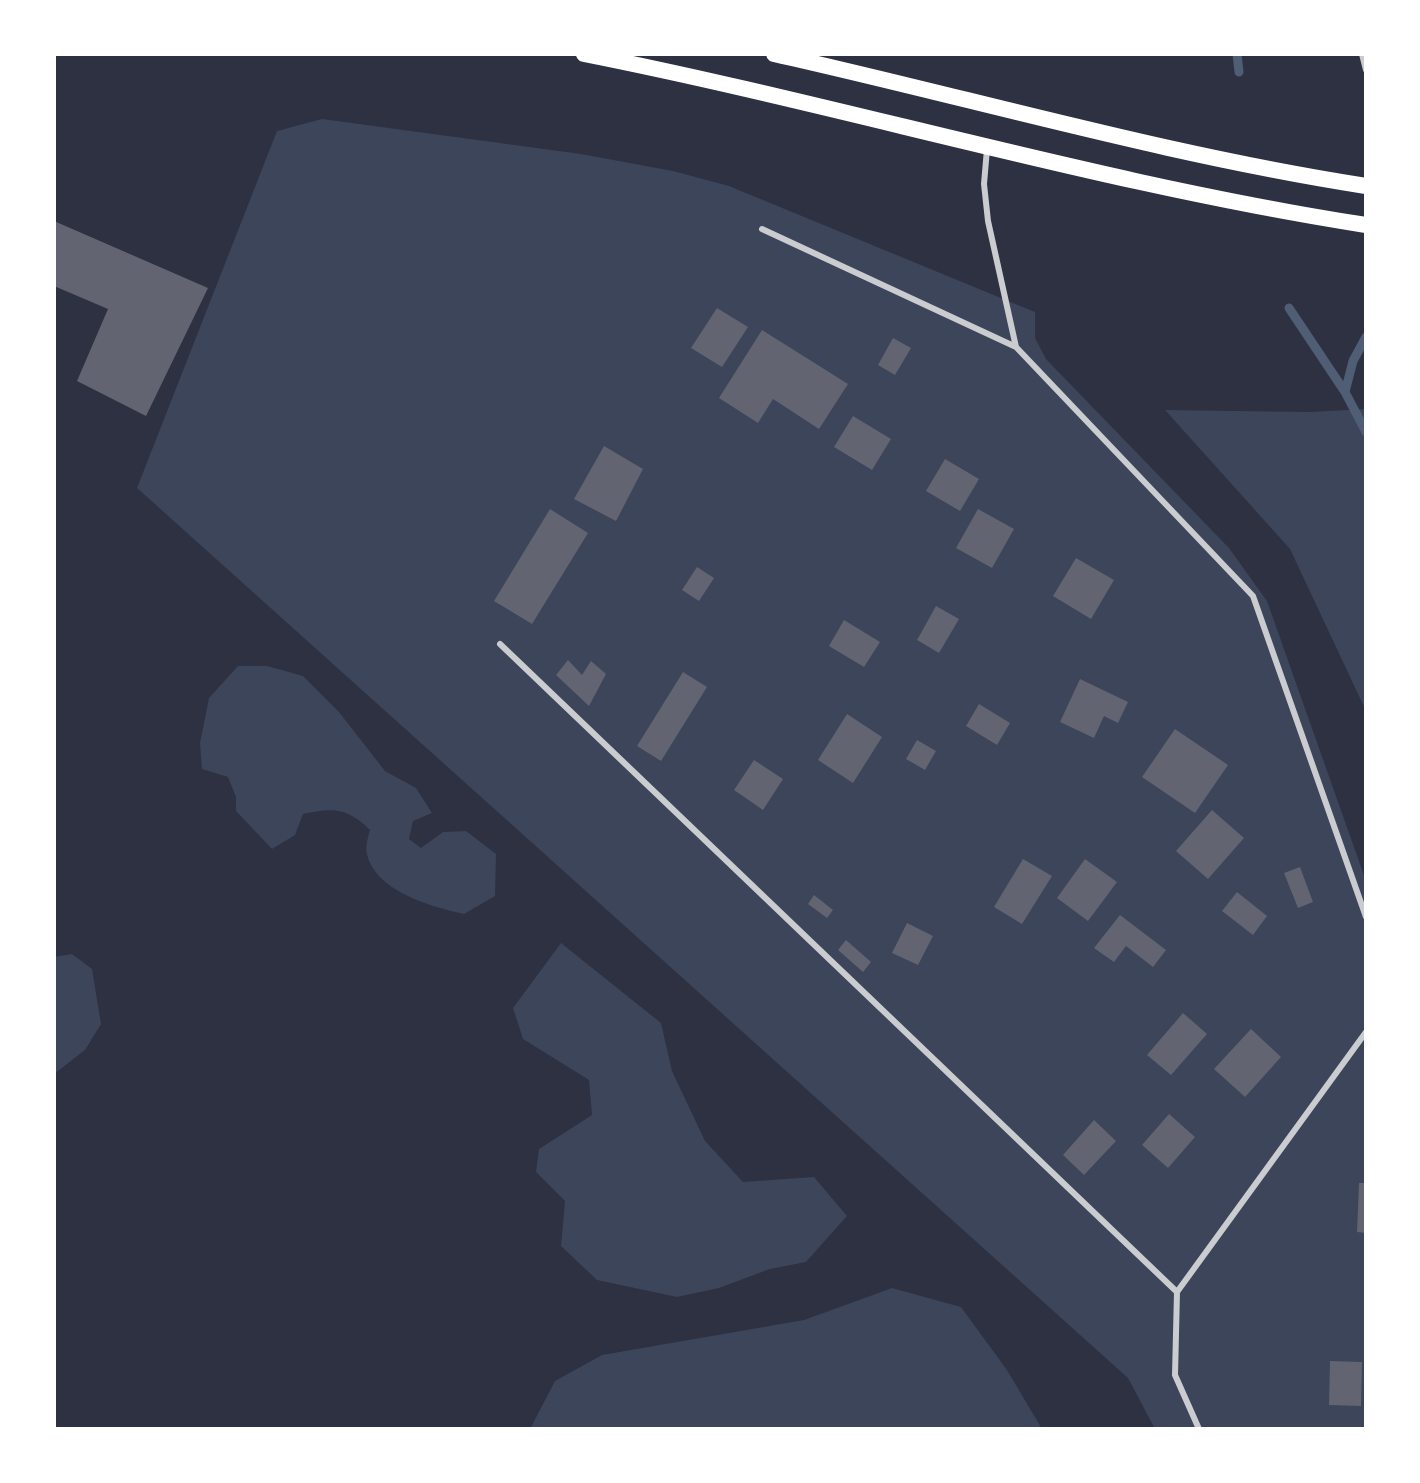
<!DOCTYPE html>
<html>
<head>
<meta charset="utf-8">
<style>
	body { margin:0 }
	#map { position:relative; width:1420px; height:1483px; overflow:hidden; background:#2d3142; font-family:"Open Sans",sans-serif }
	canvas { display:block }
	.frame { position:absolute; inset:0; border:56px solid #fff; pointer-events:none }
</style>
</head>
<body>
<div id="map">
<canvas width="1420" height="1483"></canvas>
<div class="frame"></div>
</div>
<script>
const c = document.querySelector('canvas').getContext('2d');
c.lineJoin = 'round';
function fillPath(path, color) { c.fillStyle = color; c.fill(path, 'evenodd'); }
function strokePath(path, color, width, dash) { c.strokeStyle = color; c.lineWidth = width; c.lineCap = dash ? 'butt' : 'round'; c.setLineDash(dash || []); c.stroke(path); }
fillPath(new Path2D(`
	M 322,119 L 581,154 L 673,171 L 729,186 L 1035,312 L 1035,338 L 1046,359 L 1229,548 L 1267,601 L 1366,881 L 1366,1429 L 1155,1429 L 1128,1378 L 137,488 L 277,131 Z
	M 1366,409 L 1366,711 L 1290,549 L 1165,410 L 1310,412 Z
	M 238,666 L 267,666 L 303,676 L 339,712 L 385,771 L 416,788 L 432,813 L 413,821 L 409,839 L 421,848 L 443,832 L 466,831 L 496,854 L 495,896 L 464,914 C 432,907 375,891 367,854 C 365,847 368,837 370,830 C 346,807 333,808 303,814 L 295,835 L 272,849 L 236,811 L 236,797 L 228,777 L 202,769 L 200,743 L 209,698 Z
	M 561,943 L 661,1023 L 672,1071 L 705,1141 L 743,1182 L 814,1177 L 847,1216 L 806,1262 L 770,1269 L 719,1288 L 677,1297 L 597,1280 L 561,1246 L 565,1201 L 536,1172 L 539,1149 L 592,1115 L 589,1080 L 523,1039 L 513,1008 Z
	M 72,954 L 92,969 L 101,1024 L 85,1050 L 54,1074 L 54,957 Z
	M 892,1288 L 961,1307 L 1007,1370 L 1042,1429 L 530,1429 L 555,1381 L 602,1355 L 804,1320 Z`), '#3c4559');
strokePath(new Path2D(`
	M 1237,54 L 1239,72
	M 1289,308 L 1345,392
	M 1366,337 L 1353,361 L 1345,392 L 1366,432`), '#4f5d75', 9);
fillPath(new Path2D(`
	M 54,221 L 208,288 L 146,416 L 77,381 L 108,309 L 54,286 Z
	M 717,308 L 748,327 L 722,367 L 691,348 Z
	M 762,330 L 848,384 L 819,429 L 773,399 L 758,423 L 719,398 Z
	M 893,338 L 911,348 L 895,375 L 878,365 Z
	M 853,416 L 891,439 L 872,470 L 834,447 Z
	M 604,446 L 643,469 L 616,521 L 574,499 Z
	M 945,459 L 979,479 L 960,511 L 926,491 Z
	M 550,509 L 588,533 L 532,624 L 494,601 Z
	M 978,509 L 1014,529 L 992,568 L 956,548 Z
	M 1076,558 L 1114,580 L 1091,619 L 1053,596 Z
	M 697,567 L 714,578 L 699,601 L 682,590 Z
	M 936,606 L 959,619 L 939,653 L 917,640 Z
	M 844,620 L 880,642 L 864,667 L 829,646 Z
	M 568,660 L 582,675 L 591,661 L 606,674 L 589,706 L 556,675 Z
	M 683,672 L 707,687 L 661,761 L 637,746 Z
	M 1080,679 L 1128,702 L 1118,723 L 1104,716 L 1094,738 L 1060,722 Z
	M 979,704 L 1010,723 L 997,745 L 966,726 Z
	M 847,714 L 882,737 L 853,783 L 818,760 Z
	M 1175,729 L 1228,765 L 1195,813 L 1142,777 Z
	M 917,740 L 936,751 L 925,770 L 906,759 Z
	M 754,760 L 783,779 L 763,810 L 734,790 Z
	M 1212,810 L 1244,838 L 1208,879 L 1176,851 Z
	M 1023,859 L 1052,876 L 1022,924 L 994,907 Z
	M 1085,859 L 1117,882 L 1088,921 L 1057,898 Z
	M 1300,867 L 1313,902 L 1298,908 L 1284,873 Z
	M 1237,892 L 1267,916 L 1253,935 L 1222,911 Z
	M 814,895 L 833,910 L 827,918 L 808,904 Z
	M 1120,915 L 1166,950 L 1153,967 L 1126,946 L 1114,962 L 1094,948 Z
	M 907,923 L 933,936 L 918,965 L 892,953 Z
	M 846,940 L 871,962 L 863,972 L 838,950 Z
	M 1183,1013 L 1207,1034 L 1171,1075 L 1147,1055 Z
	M 1251,1029 L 1281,1057 L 1245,1097 L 1214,1069 Z
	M 1169,1114 L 1195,1137 L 1168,1168 L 1142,1145 Z
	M 1094,1120 L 1116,1141 L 1084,1175 L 1063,1155 Z
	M 1359,1183 L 1366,1183 L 1366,1233 L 1357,1232 Z
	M 1330,1361 L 1362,1362 L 1361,1406 L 1329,1405 Z`), '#626471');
strokePath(new Path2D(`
	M 1362,54 L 1366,70
	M 987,149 L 984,184 L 988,221 L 1016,347 L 1253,596 L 1366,917
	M 762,229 L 1016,347
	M 500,644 L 1177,1292
	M 1199,1429 L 1175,1375 L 1177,1292 L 1366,1032`), '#caccd0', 6);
strokePath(new Path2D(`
	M 584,54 C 846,106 1102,184 1366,225
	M 774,54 C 971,98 1166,155 1366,186`), '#fff', 16);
</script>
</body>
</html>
